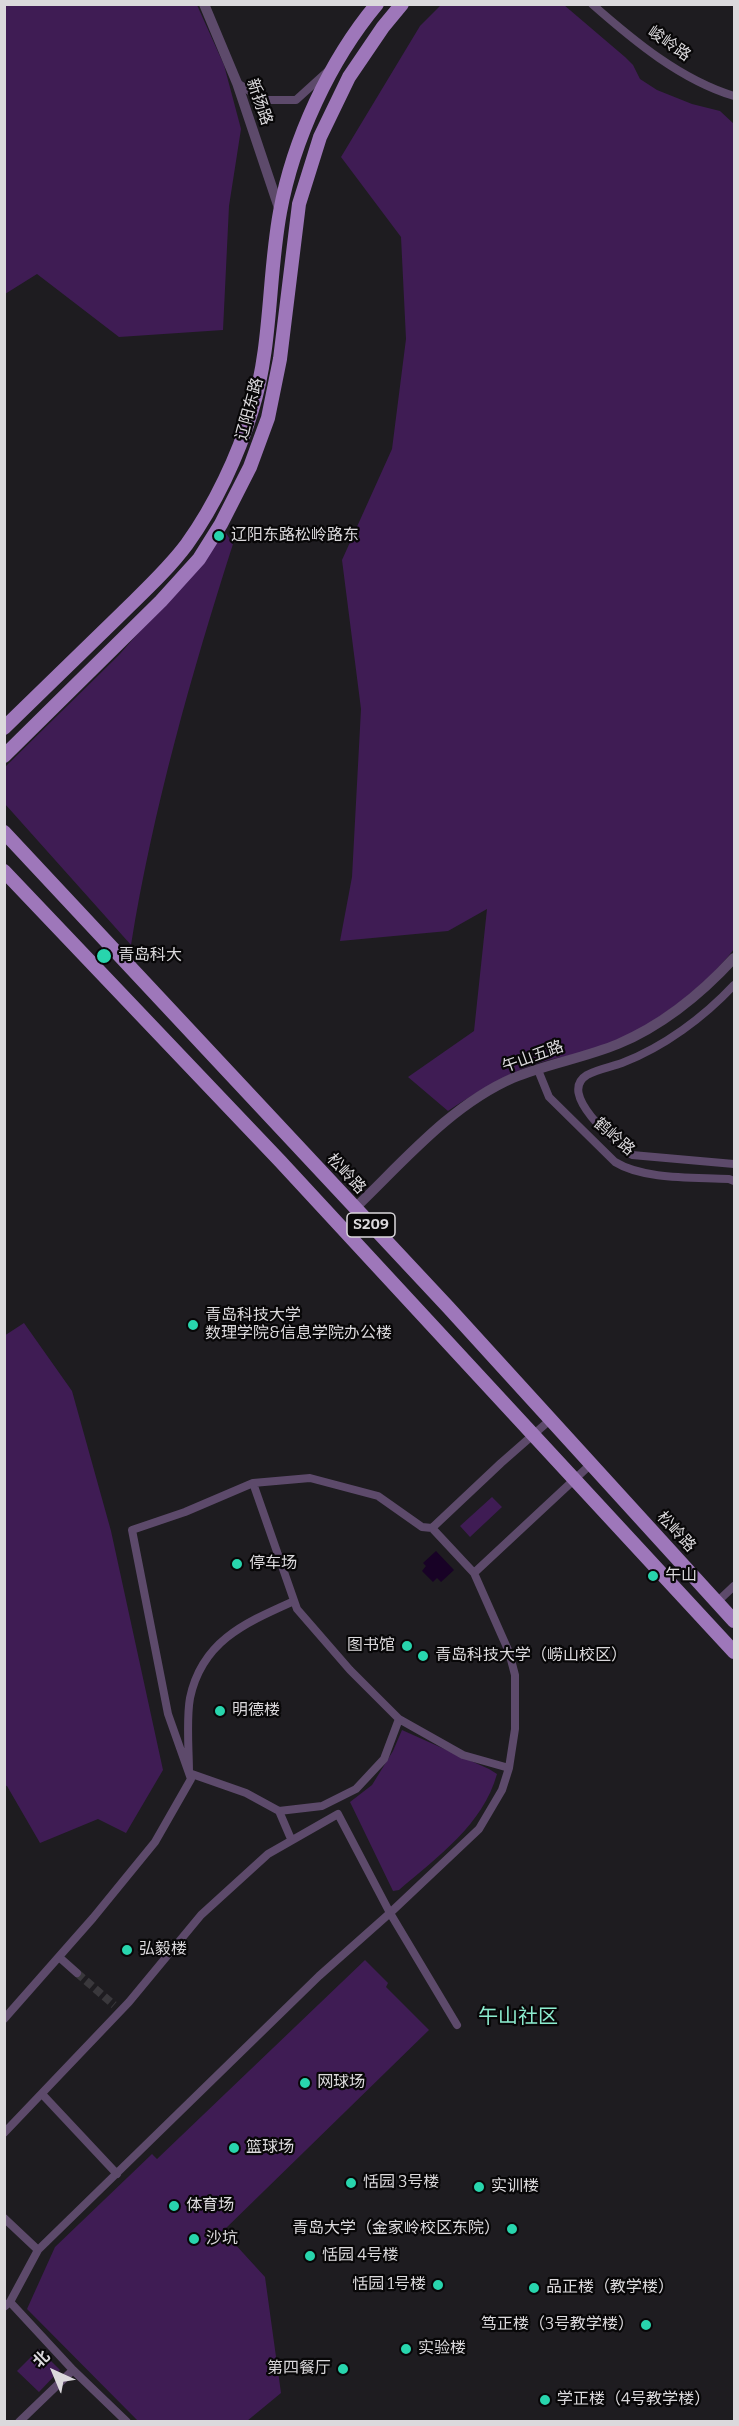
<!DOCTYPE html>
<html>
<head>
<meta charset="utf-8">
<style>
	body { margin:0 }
	#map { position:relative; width:739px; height:2426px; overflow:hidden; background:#1e1c20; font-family:Bitter,"Noto Sans SC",serif }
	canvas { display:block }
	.frame { position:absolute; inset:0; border:6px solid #dbd9dc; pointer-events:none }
	.north { position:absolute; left:24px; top:2342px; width:60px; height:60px; -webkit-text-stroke:4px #080708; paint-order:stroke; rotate:316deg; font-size:16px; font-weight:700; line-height:24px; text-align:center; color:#dbd9dc }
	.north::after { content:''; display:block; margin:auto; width:21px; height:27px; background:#dbd9dc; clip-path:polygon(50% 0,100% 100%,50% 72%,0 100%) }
</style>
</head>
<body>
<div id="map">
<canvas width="739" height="2426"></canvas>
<div class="frame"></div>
<div class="north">北</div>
</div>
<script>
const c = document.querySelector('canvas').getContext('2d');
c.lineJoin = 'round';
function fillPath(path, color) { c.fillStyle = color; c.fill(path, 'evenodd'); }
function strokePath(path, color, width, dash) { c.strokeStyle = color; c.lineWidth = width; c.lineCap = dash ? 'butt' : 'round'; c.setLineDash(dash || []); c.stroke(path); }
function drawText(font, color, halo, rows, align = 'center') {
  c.font = font + ' Bitter,"Noto Sans SC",serif'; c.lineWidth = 4.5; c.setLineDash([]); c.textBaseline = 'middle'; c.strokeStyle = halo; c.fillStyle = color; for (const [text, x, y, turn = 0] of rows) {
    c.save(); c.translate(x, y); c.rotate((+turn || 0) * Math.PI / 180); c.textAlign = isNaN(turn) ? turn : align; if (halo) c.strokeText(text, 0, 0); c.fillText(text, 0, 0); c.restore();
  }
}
fillPath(new Path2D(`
	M 5,5 L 197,5 L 224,65 L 241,129 L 229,206 L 223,330 L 119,337 L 37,274 L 5,294 Z
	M 441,5 L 564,5 L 625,57 L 633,65 L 640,79 L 657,90 L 692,104 L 720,111 L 734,124 L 734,949 C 705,987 652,1027 607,1045 C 581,1055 551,1057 524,1068 C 496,1080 472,1095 448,1111 L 408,1077 L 474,1031 L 487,909 L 448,931 L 340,941 L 352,877 L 361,709 L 342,560 L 392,449 L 406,339 L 401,237 L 341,157 L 420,26 Z
	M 226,533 L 233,544 C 191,675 153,809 131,945 L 5,804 L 4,768 L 119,655 Z
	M 24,1323 L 72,1391 L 111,1531 L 163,1770 L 126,1833 L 98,1819 L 40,1843 L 7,1786 L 4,1785 L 4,1336 Z
	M 492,1497 L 502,1507 L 470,1537 L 460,1526 Z
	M 402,1730 L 489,1769 L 497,1774 C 483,1825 437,1857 399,1890 L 393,1891 L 350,1802 L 372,1785 L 393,1751 Z
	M 365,1960 L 388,1983 L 386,1987 L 429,2030 L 223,2231 L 265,2277 L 281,2393 L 247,2421 L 138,2421 L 27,2309 L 55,2247 L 152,2154 L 157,2159 Z
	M 39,2349 L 60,2370 L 39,2392 L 17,2371 Z`), '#3f1c54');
fillPath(new Path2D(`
	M 436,1551 L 454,1570 L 441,1582 L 437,1578 L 433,1582 L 422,1571 L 426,1566 L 423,1563 Z`), '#180226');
strokePath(new Path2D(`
	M 77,1973 L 114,2005`), '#3a383c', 8, [8, 4]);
strokePath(new Path2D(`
	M 592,4 C 634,41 681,80 734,96
	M 237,83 L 264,100 L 296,100 L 328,71
	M 734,985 C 704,1017 664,1047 622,1063 C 611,1067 598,1069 587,1075 C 556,1094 616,1142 632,1155 L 734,1164
	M 538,1070 L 549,1097 L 615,1162 C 644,1180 695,1177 729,1179 L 734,1181
	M 253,1483 L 297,1609 L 350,1670 L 399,1719 L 463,1755 L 509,1768
	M 432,1528 L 501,1463 L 550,1420
	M 474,1573 L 591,1464
	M 717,1602 L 734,1586
	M 279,1811 L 322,1806 L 356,1789 L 384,1759 L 399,1719
	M 291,1839 L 279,1811 L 246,1793 L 189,1773 C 189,1750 186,1720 190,1698 C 202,1641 245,1623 294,1601
	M 59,1957 L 77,1973
	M 4,2019 L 93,1918 L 155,1842 L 191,1779 L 168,1714 L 132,1530 L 185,1512 L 253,1483 L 310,1478 L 378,1496 L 422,1527 L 432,1528 L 474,1573 L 509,1652 L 515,1675 L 515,1729 L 509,1768 L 502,1790 L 479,1829 L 390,1913 L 319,1976 L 38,2250 L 10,2302 L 4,2307
	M 42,2094 L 117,2174
	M 4,2133 L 129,2002 L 201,1915 L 268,1854 L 338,1814 L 390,1913 L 457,2025
	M 4,2218 L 38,2250
	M 10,2302 L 73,2370 L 127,2422
	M 19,2422 L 73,2370`), '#5d4a6b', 8);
strokePath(new Path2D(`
	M 204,4 L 237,83 L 280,211
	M 355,1208 C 403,1162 451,1105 513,1078 C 547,1064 584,1058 618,1044 C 663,1025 701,994 734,958`), '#5d4a6b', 10);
strokePath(new Path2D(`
	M 4,728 C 42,691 80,654 118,617 C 141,594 167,571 187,544 C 215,505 238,456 252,410 C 272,346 268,277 280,212 C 293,140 330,60 377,4
	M 4,756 L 161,601 L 199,559 L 221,524 L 250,467 L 268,418 L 280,359 L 299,204 L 320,137 L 349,77 L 383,27 L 402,4
	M 4,832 L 448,1307 L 734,1621
	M 4,871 L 280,1161 L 734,1652`), '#9e77ba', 14);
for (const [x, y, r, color] of [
	[219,536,6,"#28d5ad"],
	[104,956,8,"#28d5ad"],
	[193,1325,6,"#28d5ad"],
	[237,1564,6,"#28d5ad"],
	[653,1576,6,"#28d5ad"],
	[407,1646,6,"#28d5ad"],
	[423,1656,6,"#28d5ad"],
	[220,1711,6,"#28d5ad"],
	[127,1950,6,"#28d5ad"],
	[305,2083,6,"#28d5ad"],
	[234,2148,6,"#28d5ad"],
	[351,2183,6,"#28d5ad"],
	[479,2187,6,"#28d5ad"],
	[174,2206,6,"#28d5ad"],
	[512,2229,6,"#28d5ad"],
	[194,2239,6,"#28d5ad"],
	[310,2256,6,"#28d5ad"],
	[438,2285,6,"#28d5ad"],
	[534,2288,6,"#28d5ad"],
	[646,2325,6,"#28d5ad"],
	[406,2349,6,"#28d5ad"],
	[343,2369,6,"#28d5ad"],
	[545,2400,6,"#28d5ad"]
]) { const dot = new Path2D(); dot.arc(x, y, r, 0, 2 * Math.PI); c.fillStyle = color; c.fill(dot); strokePath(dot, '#080708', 2); }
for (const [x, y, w] of [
	[371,1225,48]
]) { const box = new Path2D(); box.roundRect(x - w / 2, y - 12, w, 24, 4.5); c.fillStyle = '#080708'; c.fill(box); strokePath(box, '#dbd9dc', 1.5); }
drawText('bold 15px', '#dbd9dc', null, [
	["S209",371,1225]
]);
drawText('16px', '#dbd9dc', '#080708', [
	["峻岭路",669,44,35],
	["新扬路",259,102,71],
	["辽阳东路",250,409,-75],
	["午山五路",533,1057,-20],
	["鹤岭路",614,1137,41],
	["松岭路",346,1174,47],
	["松岭路",676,1532,47]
]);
drawText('16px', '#dbd9dc', '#080708', [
	["辽阳东路松岭路东",231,536],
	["青岛科大",118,956],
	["青岛科技大学",205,1316],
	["数理学院&信息学院办公楼",205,1334],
	["停车场",249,1564],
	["午山",665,1576],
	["图书馆",395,1646,"right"],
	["青岛科技大学（崂山校区）",435,1656],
	["明德楼",232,1711],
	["弘毅楼",139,1950],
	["网球场",317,2083],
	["篮球场",246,2148],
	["恬园 3号楼",363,2183],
	["实训楼",491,2187],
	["体育场",186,2206],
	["青岛大学（金家岭校区东院）",500,2229,"right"],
	["沙坑",206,2239],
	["恬园 4号楼",322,2256],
	["恬园 1号楼",426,2285,"right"],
	["品正楼（教学楼）",546,2288],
	["笃正楼（3号教学楼）",634,2325,"right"],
	["实验楼",418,2349],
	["第四餐厅",331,2369,"right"],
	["学正楼（4号教学楼）",557,2400]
], 'left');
drawText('20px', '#8cebce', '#080708', [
	["午山社区",518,2017]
]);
</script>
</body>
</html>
